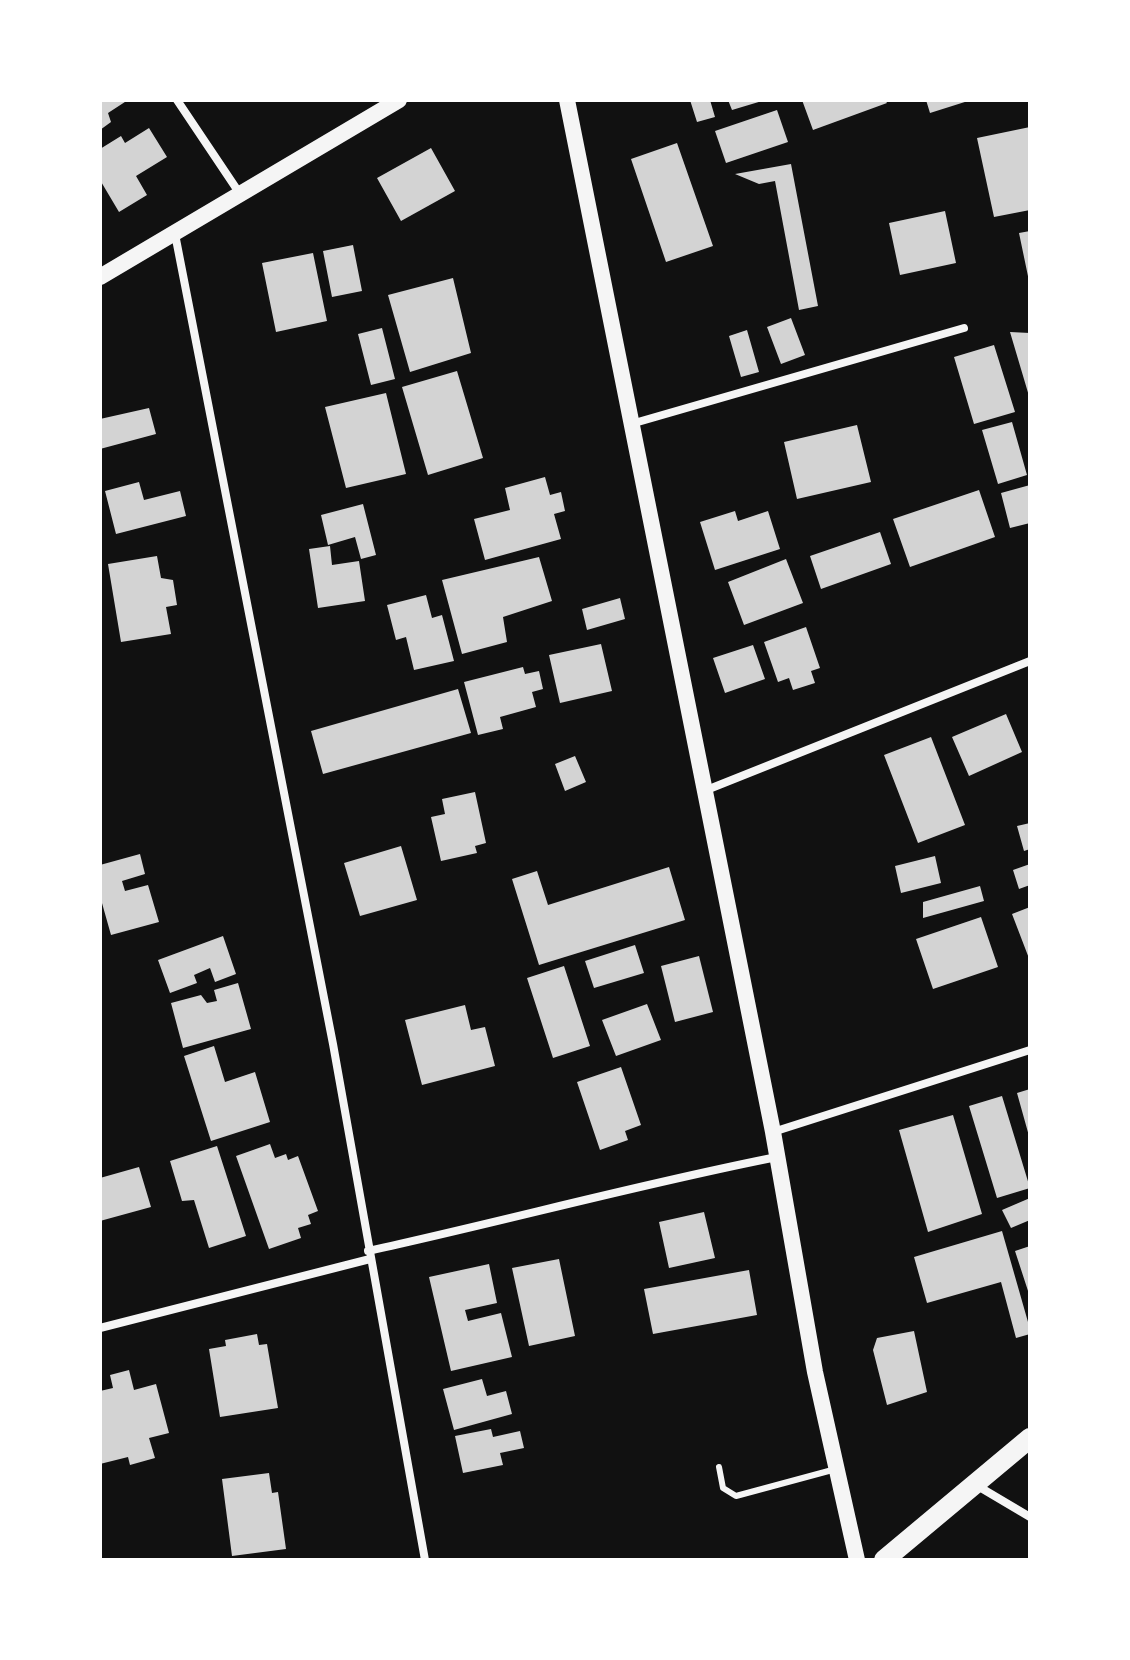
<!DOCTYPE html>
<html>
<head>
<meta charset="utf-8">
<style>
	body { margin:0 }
	#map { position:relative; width:1130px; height:1660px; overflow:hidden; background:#111; font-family:"DejaVu Sans",sans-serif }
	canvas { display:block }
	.frame { position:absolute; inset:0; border:102px solid #fff; pointer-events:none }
</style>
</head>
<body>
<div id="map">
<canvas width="1130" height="1660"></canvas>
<div class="frame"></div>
</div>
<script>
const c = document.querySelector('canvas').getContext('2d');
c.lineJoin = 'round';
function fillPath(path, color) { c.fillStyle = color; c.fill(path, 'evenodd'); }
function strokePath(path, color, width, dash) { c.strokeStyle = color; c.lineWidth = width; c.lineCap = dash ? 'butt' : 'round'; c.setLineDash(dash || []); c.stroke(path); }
fillPath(new Path2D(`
	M 100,100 L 128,100 L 108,113 L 111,122 L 100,130 Z
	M 690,100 L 710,100 L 715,117 L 697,122 Z
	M 728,100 L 762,100 L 762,101 L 732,110 Z
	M 802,100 L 885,100 L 887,103 L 813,130 Z
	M 926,100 L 968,100 L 968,101 L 930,113 Z
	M 777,110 L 788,142 L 726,163 L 715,131 Z
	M 1030,127 L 1030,210 L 994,217 L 977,138 Z
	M 149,128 L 167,157 L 136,176 L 147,195 L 119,212 L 100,180 L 100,149 L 121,136 L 125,143 Z
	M 677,143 L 713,246 L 666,262 L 631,159 Z
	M 431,148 L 455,191 L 401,221 L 377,178 Z
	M 791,164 L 818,306 L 799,310 L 775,181 L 759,184 L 735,174 Z
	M 945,211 L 956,263 L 900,275 L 889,223 Z
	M 1030,231 L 1030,280 L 1029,281 L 1019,233 Z
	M 353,245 L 362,291 L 332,297 L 323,251 Z
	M 313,253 L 327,321 L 276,332 L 262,263 Z
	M 453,278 L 471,353 L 410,372 L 388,295 Z
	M 791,318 L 805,355 L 781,364 L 767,327 Z
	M 382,328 L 395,379 L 371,385 L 358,334 Z
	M 747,330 L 759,372 L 741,377 L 729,336 Z
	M 1010,332 L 1030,333 L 1030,396 L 1029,396 Z
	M 994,345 L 1015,412 L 974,424 L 954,357 Z
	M 457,371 L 483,458 L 428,475 L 402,387 Z
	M 386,393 L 406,474 L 346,488 L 325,407 Z
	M 149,408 L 156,434 L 100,449 L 100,419 Z
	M 1012,422 L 1027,475 L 998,484 L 982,430 Z
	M 857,425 L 871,482 L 797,499 L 784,442 Z
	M 545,477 L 550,495 L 561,492 L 565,511 L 554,514 L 561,539 L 485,560 L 474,519 L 510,510 L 505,488 Z
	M 139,482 L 144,500 L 180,491 L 186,516 L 116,534 L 105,491 Z
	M 1030,485 L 1030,523 L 1010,528 L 1001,493 Z
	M 979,490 L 995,537 L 910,567 L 893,519 Z
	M 363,504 L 376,555 L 361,559 L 355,537 L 328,545 L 321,515 Z
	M 735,511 L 738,521 L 768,511 L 780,549 L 715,570 L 700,522 Z
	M 880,532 L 891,564 L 821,589 L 810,556 Z
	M 330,546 L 332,565 L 359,561 L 365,601 L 318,608 L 309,549 Z
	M 157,556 L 161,578 L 173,580 L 177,605 L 166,607 L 171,634 L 121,642 L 108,564 Z
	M 539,557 L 552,601 L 503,617 L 507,642 L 462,654 L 442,580 Z
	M 786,559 L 803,603 L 744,625 L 728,582 Z
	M 426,595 L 432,618 L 442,615 L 454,661 L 414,670 L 406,637 L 396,640 L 387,605 Z
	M 620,598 L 625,619 L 587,630 L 582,609 Z
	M 806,627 L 820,668 L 811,671 L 815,683 L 793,690 L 789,678 L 778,682 L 764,642 Z
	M 601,644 L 612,691 L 560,703 L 549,655 Z
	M 753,645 L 765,679 L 725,693 L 713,658 Z
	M 523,667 L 525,674 L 539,671 L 543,689 L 532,692 L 536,707 L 500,717 L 503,729 L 478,735 L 464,682 Z
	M 458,689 L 471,733 L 323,774 L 311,731 Z
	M 1006,714 L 1022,752 L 969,776 L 952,737 Z
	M 931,737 L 965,825 L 918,843 L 884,755 Z
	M 575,756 L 586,782 L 565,791 L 555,764 Z
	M 475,792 L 486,843 L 475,846 L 477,853 L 441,861 L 431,817 L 445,814 L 442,799 Z
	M 1030,823 L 1030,849 L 1024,851 L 1017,826 Z
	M 401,846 L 417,900 L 360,916 L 344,863 Z
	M 140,854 L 145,874 L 122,881 L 125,891 L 148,885 L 159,922 L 111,935 L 100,896 L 100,865 Z
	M 935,856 L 941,883 L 901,893 L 895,866 Z
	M 1030,864 L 1030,885 L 1019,889 L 1013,870 Z
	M 669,867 L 685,920 L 539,965 L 512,879 L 537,871 L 548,905 Z
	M 980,886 L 984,901 L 923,918 L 923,902 Z
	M 1030,907 L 1030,961 L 1012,914 Z
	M 981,917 L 998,967 L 933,989 L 916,939 Z
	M 223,936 L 236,974 L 215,982 L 210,968 L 194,975 L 197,983 L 170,993 L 158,960 Z
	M 635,945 L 644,973 L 594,988 L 585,961 Z
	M 699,956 L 713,1012 L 675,1022 L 661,966 Z
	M 564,966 L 590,1046 L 553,1058 L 527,978 Z
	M 238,983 L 251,1029 L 183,1048 L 171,1003 L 201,995 L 207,1003 L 217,1001 L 214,990 Z
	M 647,1004 L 661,1040 L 616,1056 L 602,1020 Z
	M 465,1005 L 471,1030 L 485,1027 L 495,1066 L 422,1085 L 405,1020 Z
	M 214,1046 L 225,1082 L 255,1072 L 270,1122 L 211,1141 L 184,1056 Z
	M 621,1067 L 641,1125 L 625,1131 L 628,1140 L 600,1150 L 577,1082 Z
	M 1030,1089 L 1030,1136 L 1029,1136 L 1017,1093 Z
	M 1002,1096 L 1030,1188 L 997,1198 L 969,1106 Z
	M 953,1115 L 982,1214 L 928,1232 L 899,1130 Z
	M 270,1144 L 275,1158 L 286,1154 L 288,1160 L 298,1156 L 318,1211 L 308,1215 L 311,1224 L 298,1228 L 301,1238 L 269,1249 L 236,1156 Z
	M 217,1146 L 246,1236 L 209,1248 L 194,1200 L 182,1201 L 170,1161 Z
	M 139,1167 L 151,1207 L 100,1221 L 100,1178 Z
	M 1030,1198 L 1030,1220 L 1011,1228 L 1002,1210 Z
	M 704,1212 L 715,1258 L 669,1268 L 659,1222 Z
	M 1002,1231 L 1030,1329 L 1030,1334 L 1016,1338 L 1001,1282 L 927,1303 L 914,1257 Z
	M 1030,1246 L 1030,1294 L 1029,1294 L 1015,1251 Z
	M 559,1259 L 575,1336 L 529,1346 L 512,1268 Z
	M 489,1264 L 497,1303 L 465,1310 L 468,1321 L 501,1313 L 512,1357 L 451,1371 L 429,1277 Z
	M 749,1270 L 757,1315 L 653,1334 L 644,1289 Z
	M 914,1331 L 927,1392 L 887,1405 L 873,1350 L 877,1338 Z
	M 257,1334 L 259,1345 L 267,1344 L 278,1408 L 220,1417 L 209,1349 L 226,1346 L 225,1340 Z
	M 129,1370 L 134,1390 L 156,1384 L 169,1433 L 149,1438 L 155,1458 L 130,1465 L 128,1457 L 100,1464 L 100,1391 L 113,1388 L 110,1375 Z
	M 482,1379 L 487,1396 L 506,1391 L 512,1414 L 454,1430 L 443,1389 Z
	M 491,1429 L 493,1437 L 520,1431 L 524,1448 L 500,1453 L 503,1465 L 463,1473 L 455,1436 Z
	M 269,1473 L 272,1493 L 278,1492 L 286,1549 L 232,1556 L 222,1479 Z`), '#d3d3d3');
strokePath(new Path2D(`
	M 719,1467 L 723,1488 L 736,1496 L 836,1469`), '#f5f5f5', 6);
strokePath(new Path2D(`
	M 177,100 L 240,194
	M 175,234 L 333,1044 L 425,1560
	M 631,424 L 964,328
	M 704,791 L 1030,661
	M 773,1132 L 1030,1050
	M 368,1251 C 505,1221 640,1184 777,1157
	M 100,1328 L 370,1259
	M 976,1485 L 1030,1517`), '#f5f5f5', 8);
strokePath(new Path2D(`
	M 567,100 L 773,1132 L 815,1372 L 857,1560
	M 100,277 L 399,100`), '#f5f5f5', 16);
strokePath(new Path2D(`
	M 884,1560 L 1030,1438`), '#f5f5f5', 20);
</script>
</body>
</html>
